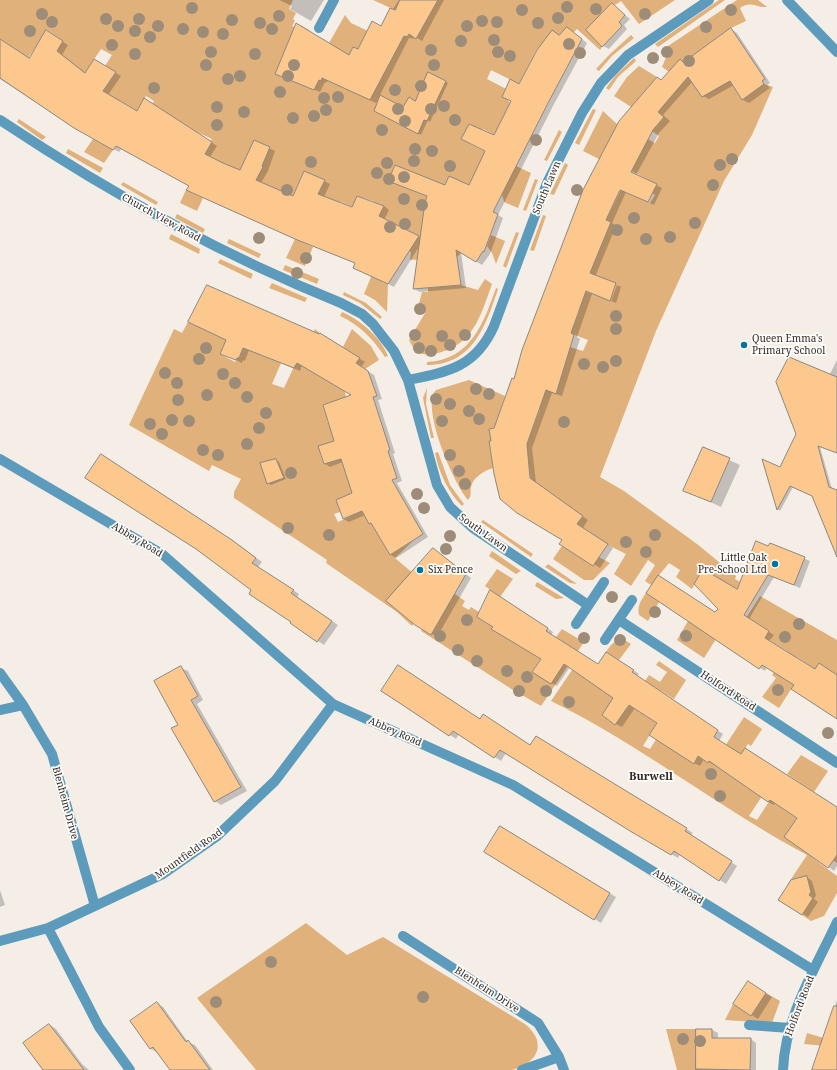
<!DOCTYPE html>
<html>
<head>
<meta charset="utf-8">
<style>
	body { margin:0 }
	canvas { display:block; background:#f4eee7 }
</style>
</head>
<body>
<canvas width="837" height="1070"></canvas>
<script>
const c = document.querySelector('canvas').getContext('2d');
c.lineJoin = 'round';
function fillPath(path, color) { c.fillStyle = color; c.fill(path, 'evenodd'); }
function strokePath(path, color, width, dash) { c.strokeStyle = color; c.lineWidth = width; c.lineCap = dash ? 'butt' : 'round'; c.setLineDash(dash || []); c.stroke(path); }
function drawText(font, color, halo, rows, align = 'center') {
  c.font = font + ' "Noto Serif",serif'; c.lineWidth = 3.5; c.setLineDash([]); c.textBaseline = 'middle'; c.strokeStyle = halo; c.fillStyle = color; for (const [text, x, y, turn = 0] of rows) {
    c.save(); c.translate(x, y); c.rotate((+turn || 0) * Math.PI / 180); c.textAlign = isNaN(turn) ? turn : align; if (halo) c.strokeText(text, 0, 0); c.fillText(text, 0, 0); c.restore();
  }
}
fillPath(new Path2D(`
	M 0,0 L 293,0 L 289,9 L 296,13 L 293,19 L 295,21 L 292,26 L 298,29 L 300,25 L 309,30 L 299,48 L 314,55 L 323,39 L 329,43 L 345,15 L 351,23 L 368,31 L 358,49 L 353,47 L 350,55 L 404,35 L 407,37 L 438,0 L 675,0 L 639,24 L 621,1 L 615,5 L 612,3 L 586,30 L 602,47 L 600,50 L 577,29 L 567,39 L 537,49 L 519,84 L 491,70 L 487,79 L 510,91 L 505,90 L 502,97 L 507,99 L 510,103 L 496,136 L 483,129 L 479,136 L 474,135 L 470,144 L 494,156 L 469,185 L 449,177 L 445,184 L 465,249 L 457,257 L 410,260 L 411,252 L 370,234 L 375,203 L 373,201 L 357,196 L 353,207 L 341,202 L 311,202 L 316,191 L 319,192 L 325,180 L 304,171 L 288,206 C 277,192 274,184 254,183 L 263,167 L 254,162 L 240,172 L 203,157 L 212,139 L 197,132 L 190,147 L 183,143 L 191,128 L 152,105 L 154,101 L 146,96 L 131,121 L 134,109 L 120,101 L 116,107 L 98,99 L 116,72 L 105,66 L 112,55 L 101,49 L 79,82 L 75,79 L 80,69 L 64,57 L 50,62 L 63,41 L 47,30 L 28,58 L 0,39 Z
	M 373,0 L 400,0 L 395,10 Z
	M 719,0 L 725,0 L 658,47 L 655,44 Z
	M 737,0 L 758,0 L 767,7 C 756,8 751,0 740,8 L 746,21 L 731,28 L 700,50 L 730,81 L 742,100 L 764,84 L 773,87 L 752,135 L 724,181 L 656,331 L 600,477 L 624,491 L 697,544 L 736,576 L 735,579 L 758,592 L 753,601 L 744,595 L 733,614 L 706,597 L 709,593 L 703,569 L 692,589 L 676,577 L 680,570 L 669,563 L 651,585 L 645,581 L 655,565 L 648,560 L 631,586 L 614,574 L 626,554 L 608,545 L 574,522 L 531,479 L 524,436 L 489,441 L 493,468 C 484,471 473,477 471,487 C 470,493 472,495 468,500 C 454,484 420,407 436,390 L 469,380 L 505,396 L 499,414 L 519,427 L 532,430 L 540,409 L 532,406 L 539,387 L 514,378 L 516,371 L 566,360 L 570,347 L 583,351 L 588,340 L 559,329 L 574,325 L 580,309 L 568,305 L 575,288 L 609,300 L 590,273 L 611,222 L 606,220 L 621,190 L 650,203 L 655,195 L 652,193 L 656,184 L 630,170 L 641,135 L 655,143 L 659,136 L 646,127 L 656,127 L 664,117 L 658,112 L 682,81 L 662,67 L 667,55 L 662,50 Z
	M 631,35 L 634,38 L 612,56 L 599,71 L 596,69 L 610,54 Z
	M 634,58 L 636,61 L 618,77 L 609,90 L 606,88 L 616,75 Z
	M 639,66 L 657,77 L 631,107 L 614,96 L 627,77 Z
	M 593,109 L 596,110 L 579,145 L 575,143 Z
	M 603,111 L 618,125 L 599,159 L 583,151 Z
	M 19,119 L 46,137 L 42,140 L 17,122 Z
	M 559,130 L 562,132 L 547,161 L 544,160 Z
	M 93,139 L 113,150 L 104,163 L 84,152 Z
	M 68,149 L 103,168 L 100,173 L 66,153 Z
	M 565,163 L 568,165 L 554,195 L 550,194 Z
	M 516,166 L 531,173 L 518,208 L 504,202 L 502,194 Z
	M 535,179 L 538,180 L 526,211 L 523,210 Z
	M 123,182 L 158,202 L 156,205 L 121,185 Z
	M 186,190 L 203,198 L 197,211 L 180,203 Z
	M 177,214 L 205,229 L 203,233 L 175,218 Z
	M 543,215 L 546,216 L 534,251 L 530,250 Z
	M 516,232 L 519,233 L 506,268 L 503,266 Z
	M 171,234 L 200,249 L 199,254 L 169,239 Z
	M 491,235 L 505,241 L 496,264 L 492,253 L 487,246 Z
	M 229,239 L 261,254 L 259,258 L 227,243 Z
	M 295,239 L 313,247 L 305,266 L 286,258 Z
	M 220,259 L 253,274 L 251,279 L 218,263 Z
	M 285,265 L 319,279 L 317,284 L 283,270 Z
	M 373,272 L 384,277 L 382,282 L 388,284 L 387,312 L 375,300 L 364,294 Z
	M 485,279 L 492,284 C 480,317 473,347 433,354 C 420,356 414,351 409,340 L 425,313 L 417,311 L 422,292 L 428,292 L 428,288 L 461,285 L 478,290 Z
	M 272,283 L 307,298 L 305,302 L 269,288 Z
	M 496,288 L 498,289 C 486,325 473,365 427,365 L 427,362 C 471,360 484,322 496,288 Z
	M 344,292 L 366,303 L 382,317 L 380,319 L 360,303 L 343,295 Z
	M 342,312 C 360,320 380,336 388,356 L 385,357 C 373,339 360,325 340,316 Z
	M 188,322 L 199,327 L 229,334 L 220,354 L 235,362 L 237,358 L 239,358 L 248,338 L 263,356 L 281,363 L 272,384 L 284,388 L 298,358 L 301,360 L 315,329 L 320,333 L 309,349 L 310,370 L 338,387 L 343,381 L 346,397 L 323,405 L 328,423 L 345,436 L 320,454 L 324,464 L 341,459 L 355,492 L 336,500 L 340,512 L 334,514 L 338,522 L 362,511 L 369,524 L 376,519 L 380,538 L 390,555 L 413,541 L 395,558 L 422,581 L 426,605 L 412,626 L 397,612 L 326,563 L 327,560 L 234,498 L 234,492 L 241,479 L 212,465 L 209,471 L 129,425 L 174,329 L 182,333 Z
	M 352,329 L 371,346 L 379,360 L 365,369 L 356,363 L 359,358 L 343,347 Z
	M 427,388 L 426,404 L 434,438 L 431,438 L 423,398 Z
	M 438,452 L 450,485 L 464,504 L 462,506 C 448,492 439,473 435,453 Z
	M 483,520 L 533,554 L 531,557 L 481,522 Z
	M 562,546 L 593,566 L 599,557 L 610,563 L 593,580 L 584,580 L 553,559 Z
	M 492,551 L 521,571 L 516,574 L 489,556 Z
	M 548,564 L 577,584 L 570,583 L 545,567 Z
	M 497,569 L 513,579 L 500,597 L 485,586 Z
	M 537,582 L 564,598 L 556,599 L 535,586 Z
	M 449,590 L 465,601 L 462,606 L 469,610 L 471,607 L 479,612 L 477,617 L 483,621 L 543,655 L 532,672 L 574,649 L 556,637 L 562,629 L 584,642 L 541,706 L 513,690 L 421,631 Z
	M 646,593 L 659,602 L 648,621 L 639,615 C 637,606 641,600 646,593 Z
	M 760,596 L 837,640 L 837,691 L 815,669 L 797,657 L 784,675 L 795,683 L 779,708 L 762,697 L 776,678 L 772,675 L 787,651 L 765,638 L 769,631 L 760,625 L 755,632 L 729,645 Z
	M 688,621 L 716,639 L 704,658 L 677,640 Z
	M 618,639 L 623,639 L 631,644 L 619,660 L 606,652 L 611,645 Z
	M 659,661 L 686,680 L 674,699 L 645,681 L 649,675 L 660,682 L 667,672 L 656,665 Z
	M 572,670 L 614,697 L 602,715 L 615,725 L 629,705 L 657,723 L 643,746 L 650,749 L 660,733 L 694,764 L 698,756 L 708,763 L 721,743 L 725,746 L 744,717 L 762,729 L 751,746 L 748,744 L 741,755 L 716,766 L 758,794 L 774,778 L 749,816 L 757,820 L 770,800 L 797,818 L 794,822 L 837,842 L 837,863 L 818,851 L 813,858 L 837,876 L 837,893 L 824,916 L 811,921 L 802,915 L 813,898 L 807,894 L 810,889 L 809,885 L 798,878 L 792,880 L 787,885 L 807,855 C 719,808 641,745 551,701 Z
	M 801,755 L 828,771 L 814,792 L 787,774 Z
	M 306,923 L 347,955 L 383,937 L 525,1024 C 548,1043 538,1063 512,1070 L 256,1070 L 197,998 Z
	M 766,993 L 780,1001 L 772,1023 L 725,1020 L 733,1004 L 751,1016 Z
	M 666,1029 L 696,1029 L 696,1038 L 716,1038 L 716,1070 L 677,1070 Z
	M 807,1033 L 837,1042 L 825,1046 L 804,1044 Z`), '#e0b17b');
fillPath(new Path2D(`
	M 279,0 L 324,0 L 311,21 L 290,9 L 292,6 Z
	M 399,0 L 444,0 L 422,41 L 414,36 L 413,39 L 409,38 L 376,103 L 328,80 L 326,83 L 325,82 L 320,92 L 281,76 L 350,56 L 358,51 L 381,27 Z
	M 612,4 L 630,19 L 624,25 L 627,29 L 609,49 L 603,46 L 587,30 Z
	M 567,28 L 587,43 L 553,106 L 498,215 L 503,218 L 490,254 L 482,265 L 461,252 L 466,288 L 420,292 L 414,289 L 420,245 L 394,287 L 360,270 L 356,263 L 302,242 L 193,193 L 190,186 L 122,148 L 119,152 L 75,128 L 0,79 L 0,40 L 29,59 L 52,35 L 68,45 L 62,55 L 86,73 L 94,61 L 121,76 L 108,95 L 137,112 L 150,102 L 217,146 L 210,157 L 241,171 L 269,148 L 275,151 L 268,171 L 261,183 L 293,197 L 324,181 L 330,184 L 324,197 L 353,208 L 358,197 L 384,206 L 389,210 L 384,220 L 421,238 L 428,196 L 389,180 L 446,186 L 469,187 L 519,85 Z
	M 731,29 L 737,33 L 770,83 L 767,85 L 770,88 L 749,103 L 743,100 L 734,85 L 709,99 L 703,96 L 693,81 L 663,115 L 670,121 L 659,133 L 636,175 L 662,188 L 654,205 L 626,192 L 612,223 L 616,226 L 595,277 L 609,301 L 592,294 L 577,337 L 580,339 L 562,396 L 552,393 L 532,448 L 536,483 L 588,520 L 583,528 L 613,548 L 600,568 L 561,544 L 563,540 L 492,441 L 494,429 L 515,380 L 523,351 L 591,173 L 593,174 L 661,81 L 680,60 L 684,62 Z
	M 446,82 L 448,83 L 430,122 L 428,120 L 421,135 L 375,111 L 404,109 Z
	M 617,285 L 621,287 L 616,303 L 611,301 Z
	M 320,334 L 365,362 L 361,367 L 374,375 L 382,399 L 378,400 L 395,453 L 393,454 L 402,481 L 397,483 L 428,537 L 396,558 L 391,555 L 374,526 L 369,523 L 365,515 L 349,522 L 343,519 L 353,493 L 343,462 L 330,467 L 324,463 L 335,442 L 353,395 L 302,365 L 300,371 L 249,350 L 245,361 L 243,360 L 242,363 L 221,353 L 227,340 L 319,336 Z
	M 837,360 L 837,452 L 820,447 L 832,489 L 837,491 L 837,558 L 813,496 L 793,487 L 780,511 L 778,509 L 763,461 L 781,469 Z
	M 703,448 L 740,465 L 721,507 L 685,490 Z
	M 107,459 L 239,545 L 262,562 L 258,567 L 299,594 L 297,598 L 338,625 L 324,645 L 291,623 L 292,622 L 253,590 Z
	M 276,460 L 279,462 L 286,479 L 271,485 L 268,483 Z
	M 770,544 L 810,561 L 800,588 L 774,577 L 749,619 L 774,635 L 769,641 L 816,670 L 837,676 L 837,719 L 795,685 L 767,667 L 765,671 L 760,668 L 716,613 L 737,590 Z
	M 439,553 L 471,578 L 437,637 L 415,624 Z
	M 496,594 L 553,632 L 551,635 L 598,665 L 612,656 L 639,674 L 637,676 L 723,734 L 719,741 L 837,808 L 837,866 L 834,871 L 786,836 L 798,818 L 775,803 L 774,805 L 768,802 L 715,764 L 714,765 L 704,759 L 700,766 L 694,763 L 659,723 L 635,708 L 622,727 L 616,724 L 603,715 L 615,697 L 570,667 L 557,686 L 551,683 L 542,658 L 494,627 Z
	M 181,668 L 188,671 L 203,700 L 197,704 L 247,791 L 221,805 L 215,801 L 179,725 Z
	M 382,690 L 481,720 L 531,746 L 543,741 L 693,833 L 691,835 L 737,866 L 726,884 L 680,854 L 678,858 L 630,830 L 506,753 L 501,761 L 459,734 L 456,739 Z
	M 500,827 L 616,897 L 601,923 L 485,852 Z
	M 807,877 L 812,881 L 816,895 L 814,899 L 818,902 L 808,917 L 779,899 Z
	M 0,890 L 5,905 L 0,907 Z
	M 754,986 L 772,997 L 758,1019 L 734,1004 Z
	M 837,1000 L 837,1070 L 816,1070 L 816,1061 Z
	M 157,1003 L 163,1007 L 188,1042 L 195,1045 L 213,1070 L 171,1070 L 158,1053 L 151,1049 L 132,1022 Z
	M 50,1025 L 56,1029 L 82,1064 L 89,1070 L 45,1070 Z
	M 697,1030 L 712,1030 L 718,1033 L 718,1039 L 751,1039 L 756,1043 L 756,1070 L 695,1070 Z`), '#0003');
const building = new Path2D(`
	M 400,0 L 438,0 L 416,39 L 409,34 L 407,37 L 404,36 L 370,100 L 322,78 L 321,81 L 319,80 L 314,90 L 275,74 L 296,23 L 349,55 L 353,47 L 358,49 L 372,21 L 381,26 L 390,8 L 395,10 Z
	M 612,3 L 625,15 L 619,22 L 622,26 L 602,47 L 586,30 Z
	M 567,27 L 582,39 L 548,103 L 493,212 L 498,214 L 484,252 L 483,251 L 476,262 L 456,250 L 461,285 L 413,289 L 425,202 L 427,196 L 388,181 L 395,165 L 445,185 L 449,176 L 469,185 L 485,151 L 461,139 L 469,124 L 494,135 L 511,101 L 502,97 L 510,79 L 519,84 L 537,50 L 552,30 L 559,35 Z
	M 731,28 L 765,79 L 762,81 L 764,84 L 742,100 L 730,81 L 702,97 L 688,77 L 658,112 L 664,117 L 653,130 L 631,172 L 657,184 L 648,202 L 620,190 L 606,220 L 611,222 L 590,273 L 616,283 L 610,301 L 586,291 L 571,333 L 574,335 L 556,394 L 546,390 L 527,444 L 530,478 L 583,516 L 577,524 L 608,544 L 593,566 L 559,544 L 562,540 L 517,513 L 500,499 L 494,474 L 489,441 L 491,441 L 489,429 L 494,428 L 512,378 L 514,379 L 522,350 L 583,190 L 619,121 L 657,77 L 661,80 L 680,59 L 683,62 Z
	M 46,30 L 63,41 L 57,51 L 85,73 L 94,59 L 116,72 L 103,91 L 137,111 L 144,98 L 212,142 L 205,154 L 223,163 L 240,170 L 254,140 L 270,147 L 262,166 L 263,167 L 256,180 L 293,196 L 304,171 L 325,180 L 318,194 L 352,207 L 357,196 L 384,206 L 379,216 L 419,236 L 388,284 L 353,268 L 355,263 L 295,239 L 186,190 L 189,186 L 116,146 L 113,150 L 74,128 L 0,78 L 0,39 L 29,58 Z
	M 428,72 L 446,81 L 427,121 L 424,120 L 418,134 L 374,111 L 380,95 L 403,107 L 409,97 L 415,101 Z
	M 207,285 L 319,334 L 320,333 L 360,358 L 356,363 L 368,371 L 377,396 L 373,397 L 390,450 L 388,451 L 397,478 L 392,480 L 423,534 L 390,555 L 371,523 L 369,524 L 362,511 L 343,519 L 336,500 L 352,493 L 341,459 L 324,464 L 318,446 L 334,441 L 323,405 L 351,395 L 297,363 L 294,368 L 243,348 L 239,358 L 237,358 L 236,360 L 220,354 L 226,340 L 188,322 Z
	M 789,357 L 837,377 L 837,453 L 818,446 L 829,487 L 837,490 L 837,557 L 812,496 L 790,486 L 777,510 L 762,459 L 780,467 L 796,434 L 776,382 Z
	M 703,447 L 730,458 L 711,502 L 683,491 Z
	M 101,454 L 232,540 L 256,558 L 252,563 L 294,590 L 291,593 L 332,621 L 317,642 L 290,623 L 291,622 L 249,594 L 251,590 L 196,549 L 85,478 Z
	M 276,459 L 284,478 L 267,484 L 260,463 Z
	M 756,541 L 768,546 L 770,543 L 805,557 L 794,585 L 768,575 L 744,615 L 769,631 L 765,638 L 815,669 L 819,663 L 837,675 L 837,719 L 791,689 L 794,685 L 762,665 L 759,669 L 646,593 L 658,575 L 715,612 L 718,609 L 694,584 L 703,569 L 737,589 Z
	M 433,548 L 466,574 L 431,635 L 415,625 L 386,601 Z
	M 490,590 L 548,628 L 546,631 L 598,664 L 606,652 L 634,670 L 632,672 L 718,730 L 714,737 L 741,754 L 745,748 L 837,807 L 837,855 L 828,868 L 784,837 L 797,818 L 770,800 L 768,802 L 709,761 L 708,763 L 698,756 L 694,764 L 649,735 L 657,723 L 629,705 L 615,725 L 602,715 L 613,698 L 564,664 L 551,684 L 532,672 L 541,659 L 491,629 L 493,627 L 477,617 Z
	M 398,665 L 480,719 L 483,714 L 530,745 L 536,736 L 687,828 L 685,831 L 732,861 L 719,881 L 674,851 L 671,855 L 630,831 L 500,750 L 494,758 L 453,731 L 449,736 L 395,700 L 381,691 Z
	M 181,666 L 198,696 L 191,700 L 241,787 L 214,802 L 171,728 L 178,725 L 154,681 Z
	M 500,826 L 610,893 L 594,920 L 484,852 Z
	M 807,876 L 811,892 L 809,895 L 813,898 L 802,915 L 778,900 L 791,880 Z
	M 748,981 L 766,993 L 751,1016 L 733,1004 Z
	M 157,1002 L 186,1042 L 188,1040 L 210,1070 L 170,1070 L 153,1047 L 150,1049 L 130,1021 Z
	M 834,1006 L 837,1006 L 837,1070 L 812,1070 Z
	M 49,1024 L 60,1038 L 84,1070 L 43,1070 L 23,1043 Z
	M 696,1029 L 712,1029 L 712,1038 L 751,1038 L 750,1070 L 696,1069 Z`);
fillPath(building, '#fcc88d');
strokePath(building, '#8d8781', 1);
strokePath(new Path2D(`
	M 787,0 L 837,52
	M 319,28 L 334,0
	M 0,120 C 108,192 221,255 341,303 L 362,314 L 373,324 L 394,351 L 408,380 L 437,485 L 450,507 L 473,528 L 588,605
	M 408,380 C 448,372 476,367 494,326 L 547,183 L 582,113 L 601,83 L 628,55 L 709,0
	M 0,459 L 162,554 L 333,704 L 513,785 L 813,970
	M 619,620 L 837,763
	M 576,624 L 604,582
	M 605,640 L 632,600
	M 0,673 L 23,705 L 52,754 L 95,906
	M 0,710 L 23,705
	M 48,928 L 99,1027 L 130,1070
	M 403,936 L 538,1023 L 559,1057 L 564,1070
	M 0,941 L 48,928 L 163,874 L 216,837 L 275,781 L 333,704
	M 749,1025 L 790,1028
	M 522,1070 L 559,1057
	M 783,1070 C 785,1017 815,969 837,922`), '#5d9bbc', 10);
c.fillStyle = '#9d8c77';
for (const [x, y] of [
	[567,7],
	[192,8],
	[596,9],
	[522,10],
	[731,10],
	[42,14],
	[645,14],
	[279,16],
	[558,18],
	[106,19],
	[139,19],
	[232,20],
	[482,21],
	[52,22],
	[497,22],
	[260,23],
	[538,23],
	[118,26],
	[158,26],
	[467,26],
	[706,27],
	[183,29],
	[272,29],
	[30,31],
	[135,31],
	[203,32],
	[223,34],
	[150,37],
	[494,40],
	[461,41],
	[569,44],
	[112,45],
	[431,50],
	[211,52],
	[498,52],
	[667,52],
	[580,53],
	[135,54],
	[255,54],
	[510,56],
	[653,58],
	[689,61],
	[206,65],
	[294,65],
	[434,65],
	[240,76],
	[288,76],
	[228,79],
	[421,86],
	[154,88],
	[395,90],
	[280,92],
	[338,97],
	[324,98],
	[444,106],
	[217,107],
	[398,109],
	[431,109],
	[326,110],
	[244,112],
	[314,116],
	[293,118],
	[455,120],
	[405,121],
	[217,125],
	[382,130],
	[536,140],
	[415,149],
	[432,151],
	[732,159],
	[414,161],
	[311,162],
	[387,163],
	[720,165],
	[450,166],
	[377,173],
	[404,177],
	[389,179],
	[713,185],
	[287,190],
	[577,190],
	[404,199],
	[422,205],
	[634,218],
	[695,223],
	[405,224],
	[390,227],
	[617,230],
	[670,237],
	[259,238],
	[646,239],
	[306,258],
	[297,273],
	[420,309],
	[616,316],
	[616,329],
	[415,335],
	[465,335],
	[442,336],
	[450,345],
	[206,348],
	[419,348],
	[431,351],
	[199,359],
	[616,361],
	[584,364],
	[603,367],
	[165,373],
	[223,374],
	[177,383],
	[235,383],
	[476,389],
	[489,394],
	[207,395],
	[247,397],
	[436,399],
	[178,400],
	[450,404],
	[469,411],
	[266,413],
	[479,419],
	[172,420],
	[189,421],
	[442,421],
	[564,422],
	[150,424],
	[259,428],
	[162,434],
	[247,444],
	[203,450],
	[218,455],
	[450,455],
	[459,471],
	[291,473],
	[465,484],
	[417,494],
	[424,508],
	[288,528],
	[329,535],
	[655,535],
	[450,536],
	[626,542],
	[446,549],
	[646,552],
	[612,597],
	[655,612],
	[467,620],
	[799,624],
	[440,636],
	[686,636],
	[785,637],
	[584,638],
	[620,640],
	[458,650],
	[477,661],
	[507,671],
	[527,677],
	[778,690],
	[519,691],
	[546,691],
	[569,702],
	[828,733],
	[711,774],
	[720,796],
	[271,962],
	[423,997],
	[216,1002],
	[683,1039],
	[700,1041]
]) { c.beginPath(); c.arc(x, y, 6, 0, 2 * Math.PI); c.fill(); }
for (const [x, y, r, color] of [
	[744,345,4,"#00749e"],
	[775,564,4,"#00749e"],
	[420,570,4,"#00749e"]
]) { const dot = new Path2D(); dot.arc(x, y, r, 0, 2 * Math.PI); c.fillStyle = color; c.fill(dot); strokePath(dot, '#fffcf9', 1.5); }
drawText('10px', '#2e2c29', '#fffcf9', [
	["South Lawn",547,188,-67],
	["Church View Road",161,218,29],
	["South Lawn",483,533,36],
	["Abbey Road",137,540,31],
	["Holford Road",728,691,33],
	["Abbey Road",395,732,24],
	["Blenheim Drive",65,803,75],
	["Mountfield Road",189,854,-35],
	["Abbey Road",678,887,32],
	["Blenheim Drive",487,990,33],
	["Holford Road",800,1006,-69]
]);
drawText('10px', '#2e2c29', '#fffcf9', [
	["Queen Emma's",752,339],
	["Primary School",752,351],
	["Little Oak",767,558,"right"],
	["Pre-School Ltd",767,570,"right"],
	["Six Pence",428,570]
], 'left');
drawText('bold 11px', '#2e2c29', '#fffcf9', [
	["Burwell",651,777]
]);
</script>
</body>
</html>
